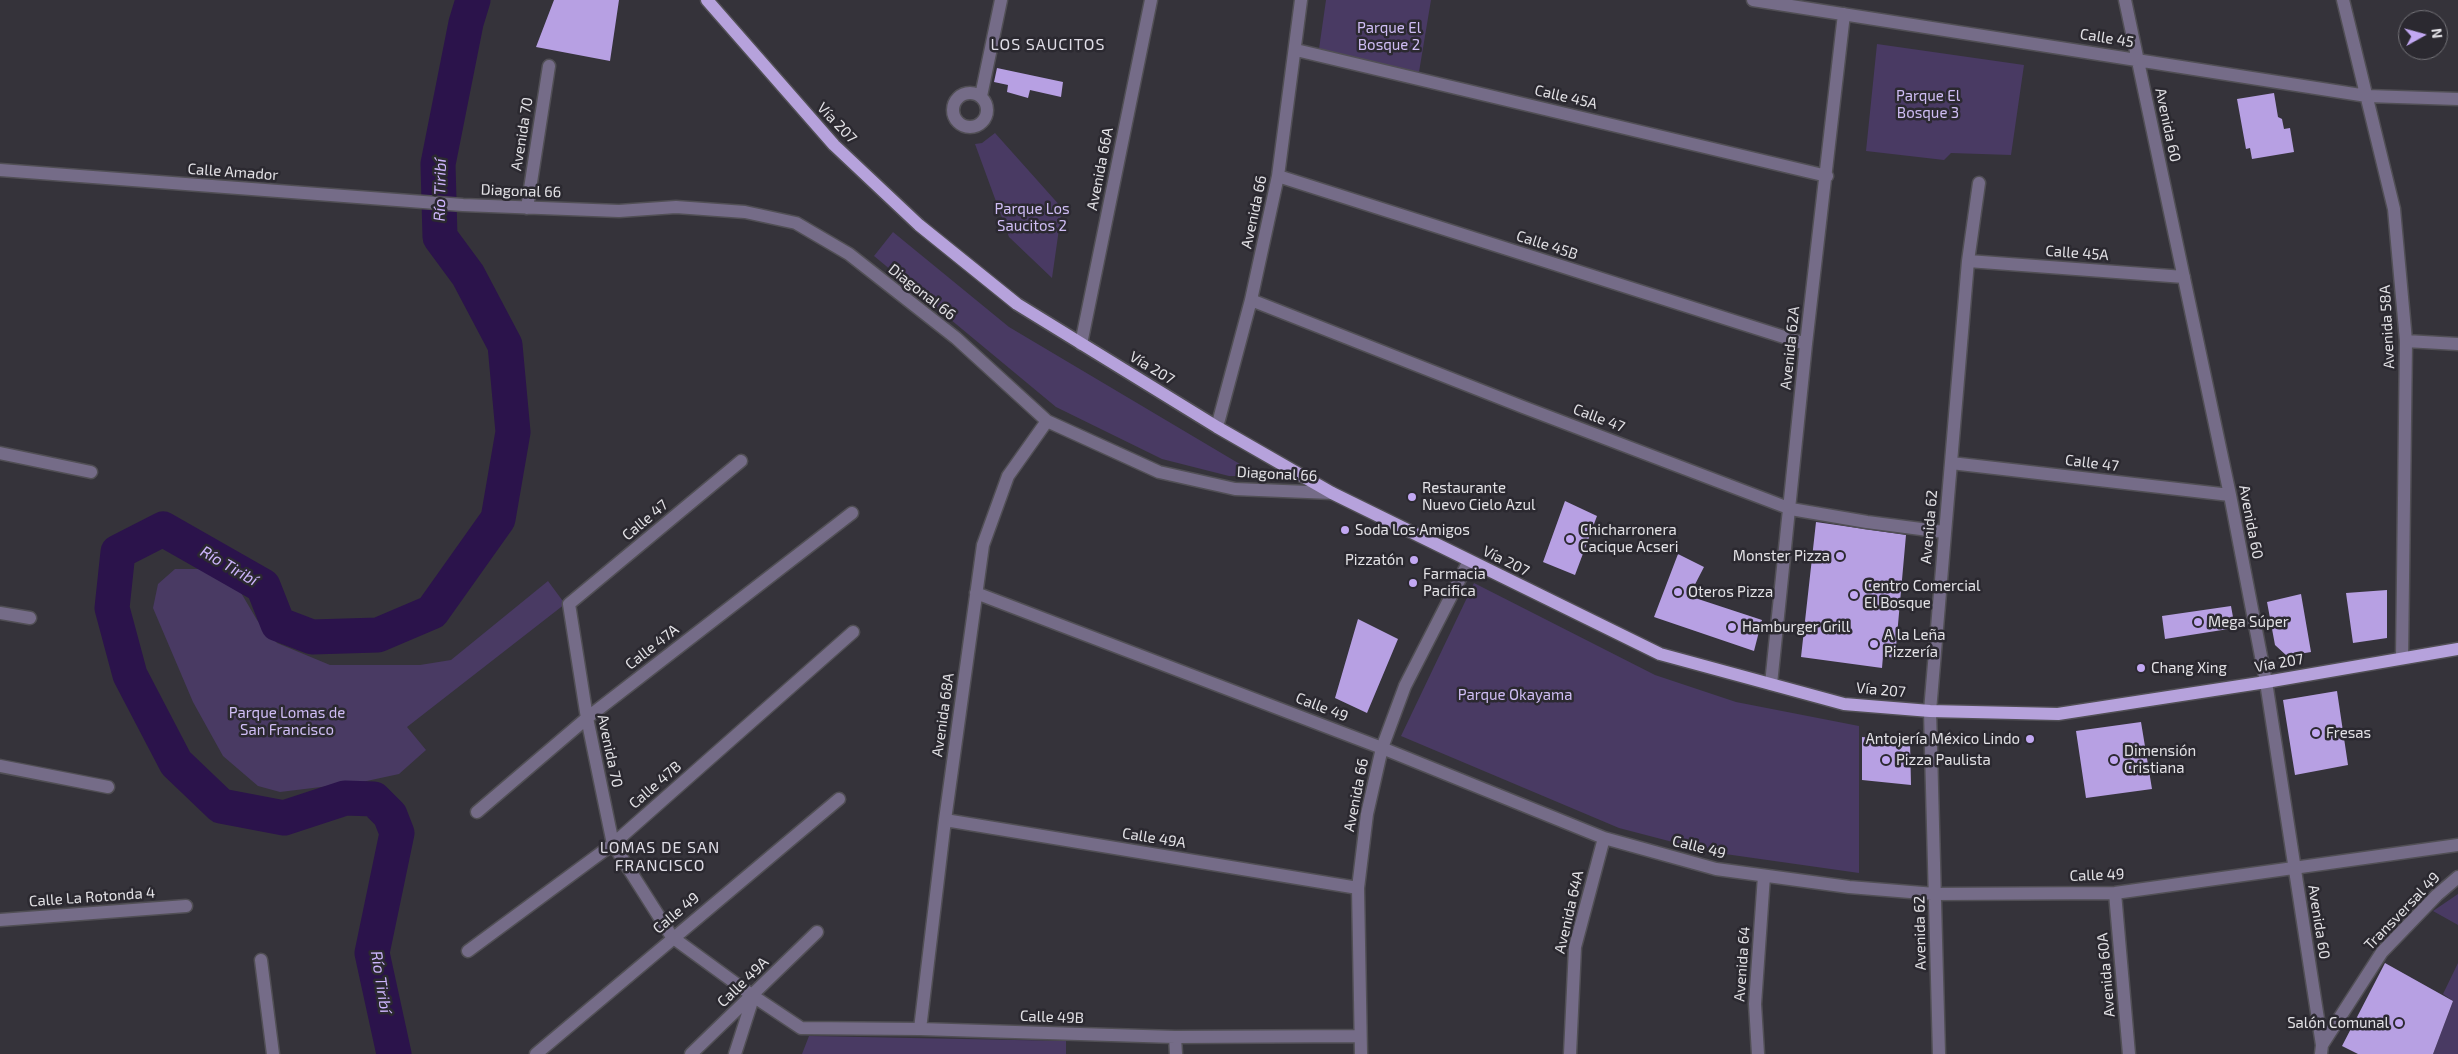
<!DOCTYPE html>
<html>
<head>
<meta charset="utf-8">
<style>
	body { margin:0 }
	#map { position:relative; width:2458px; height:1054px; overflow:hidden; background:#35333a; font-family:"Exo 2",sans-serif }
	canvas { display:block }
	.north { position:absolute; left:2398px; top:10px; width:50px; height:50px; box-sizing:border-box; background:#2b2930; border:1px solid #747378; border-radius:50%; rotate:83deg; font-size:14px; font-weight:700; line-height:20px; text-align:center; color:#e2e1e5 }
	.north::after { content:''; display:block; margin:auto; width:18px; height:22px; background:#c2a8f3; clip-path:polygon(50% 0,100% 100%,50% 72%,0 100%) }
</style>
</head>
<body>
<div id="map">
<canvas width="2458" height="1054"></canvas>
<div class="north">N</div>
</div>
<script>
const c = document.querySelector('canvas').getContext('2d');
c.lineJoin = 'round';
function fillPath(path, color) { c.fillStyle = color; c.fill(path, 'evenodd'); }
function strokePath(path, color, width, dash) { c.strokeStyle = color; c.lineWidth = width; c.lineCap = dash ? 'butt' : 'round'; c.setLineDash(dash || []); c.stroke(path); }
function drawText(font, color, halo, rows, align = 'center') {
  c.font = font + ' "Exo 2",sans-serif'; c.lineWidth = 5; c.setLineDash([]); c.textBaseline = 'middle'; c.strokeStyle = halo; c.fillStyle = color; for (const [text, x, y, turn = 0] of rows) {
    c.save(); c.translate(x, y); c.rotate((+turn || 0) * Math.PI / 180); c.textAlign = isNaN(turn) ? turn : align; if (halo) c.strokeText(text, 0, 0); c.fillText(text, 0, 0); c.restore();
  }
}
fillPath(new Path2D(`
	M 1326,0 L 1431,0 L 1418,78 L 1318,56 Z
	M 1877,44 L 2024,65 L 2011,155 L 1951,153 L 1944,160 L 1866,151 Z
	M 995,133 L 1062,208 L 1052,278 L 1009,237 L 975,144 L 982,143 Z
	M 893,232 L 1009,327 L 1260,476 L 1229,476 L 1162,459 L 1056,407 L 874,256 Z
	M 175,569 L 200,569 L 237,586 L 257,620 L 277,643 L 330,665 L 420,665 L 451,660 L 548,581 L 565,604 L 407,727 L 426,750 L 399,774 L 362,782 L 280,792 L 258,786 L 223,756 L 193,702 L 153,608 L 158,584 Z
	M 1474,583 L 1655,675 L 1736,702 L 1859,726 L 1859,873 L 1711,852 L 1619,828 L 1401,736 Z
	M 2458,894 L 2458,925 L 2433,911 Z
	M 2458,963 L 2458,1054 L 2433,1054 L 2453,1001 L 2443,994 Z
	M 809,1036 L 1066,1041 L 1066,1054 L 802,1054 Z`), '#493a63');
strokePath(new Path2D(`
	M 394,1054 L 372,953 L 397,833 L 390,815 L 374,799 L 345,798 L 284,818 L 221,806 L 176,763 L 130,675 L 112,608 L 118,552 L 163,529 L 263,586 L 278,624 L 312,637 L 378,635 L 432,612 L 498,519 L 513,432 L 505,345 L 468,275 L 440,237 L 438,164 L 466,23 L 473,0`), '#2b134b', 35);
fillPath(new Path2D(`
	M 554,0 L 619,0 L 610,61 L 536,47 Z
	M 997,68 L 1063,82 L 1061,97 L 1030,90 L 1028,98 L 1007,92 L 1008,85 L 994,82 Z
	M 2274,93 L 2278,117 L 2282,119 L 2284,129 L 2290,128 L 2294,152 L 2252,159 L 2250,148 L 2246,149 L 2237,99 Z
	M 1565,501 L 1597,516 L 1575,575 L 1543,562 Z
	M 1816,522 L 1906,535 L 1895,658 L 1883,656 L 1882,668 L 1801,657 Z
	M 1678,554 L 1704,567 L 1689,596 L 1762,620 L 1754,651 L 1654,617 Z
	M 2387,590 L 2387,638 L 2353,643 L 2346,593 Z
	M 2301,594 L 2311,652 L 2287,656 L 2275,645 L 2267,602 Z
	M 2231,606 L 2235,628 L 2165,639 L 2162,616 Z
	M 1358,619 L 1398,639 L 1367,713 L 1335,698 Z
	M 2337,691 L 2348,765 L 2295,775 L 2283,700 Z
	M 2141,722 L 2152,789 L 2086,798 L 2076,731 Z
	M 1862,737 L 1910,741 L 1911,785 L 1862,780 Z
	M 2385,963 L 2453,1001 L 2433,1054 L 2358,1054 L 2342,1046 Z`), '#b7a0e3');
const minor = new Path2D(`
	M 1753,0 L 2367,96 L 2458,99
	M 2125,0 L 2230,495 L 2266,682 L 2322,1045 L 2321,1054
	M 2343,0 L 2394,209 L 2406,341 L 2402,658
	M 1296,50 L 1827,176
	M953 110a17 17 0 1 1 34 0a17 17 0 1 1-34 0Z
	M 981,96 L 1001,0
	M 0,170 L 463,205 L 619,211 L 676,207 L 745,212 L 796,223 L 849,254 L 956,338 L 1047,421 L 1159,472 L 1235,489 L 1332,493
	M 1278,176 L 1806,344
	M 527,208 L 549,66
	M 1968,261 L 2184,277
	M 1251,300 L 1523,407 L 1791,509 L 1867,522 L 1944,532
	M 2406,341 L 2458,344
	M 1081,344 L 1151,0
	M 1217,427 L 1251,300 L 1278,176 L 1301,0
	M 0,453 L 91,472
	M 741,461 L 569,604 L 587,718 L 613,844 L 672,937 L 753,996 L 801,1028 L 920,1029 L 1175,1037 L 1359,1036
	M 1951,463 L 2230,495
	M 976,593 L 1382,748 L 1604,838 L 1716,869 L 1849,887 L 1935,894 L 2115,893 L 2458,845
	M 0,613 L 30,618
	M 1771,684 L 1806,344 L 1844,14
	M 0,766 L 108,787
	M 477,812 L 587,718 L 852,513
	M 945,820 L 1358,888
	M 2115,893 L 2129,1054
	M 0,920 L 186,906
	M 468,951 L 613,844 L 853,632
	M 261,960 L 273,1054
	M 920,1029 L 945,820 L 983,545 L 1008,476 L 1047,421
	M 1175,1037 L 1176,1054
	M 2322,1045 L 2382,952 L 2437,895 L 2458,877
	M 536,1054 L 839,799
	M 691,1054 L 817,932
	M 735,1054 L 753,998
	M 1361,1054 L 1358,888 L 1367,814 L 1382,748 L 1405,686 L 1469,561
	M 1570,1054 L 1575,947 L 1604,838
	M 1758,1054 L 1755,1004 L 1764,876
	M 1939,1054 L 1930,711 L 1968,261 L 1979,183`);
const major = new Path2D(`
	M 707,0 L 834,145 L 919,225 L 1017,304 L 1217,427 L 1332,493 L 1660,654 L 1844,704 L 1930,711 L 2058,714 L 2266,682 L 2458,649`);
strokePath(minor, '#514f55', 15);
strokePath(major, '#514f55', 15);
strokePath(minor, '#756c88', 12);
strokePath(major, '#b6a2dc', 12);
for (const [x, y, r, color] of [
	[1412,497,5,"#c2a8f3"],
	[1345,530,5,"#c2a8f3"],
	[1570,539,5,"#c2a8f3"],
	[1840,556,5,"#c2a8f3"],
	[1414,560,5,"#c2a8f3"],
	[1413,583,5,"#c2a8f3"],
	[1678,592,5,"#c2a8f3"],
	[1854,595,5,"#c2a8f3"],
	[2198,622,5,"#c2a8f3"],
	[1732,627,5,"#c2a8f3"],
	[1874,644,5,"#c2a8f3"],
	[2141,668,5,"#c2a8f3"],
	[2316,733,5,"#c2a8f3"],
	[2030,739,5,"#c2a8f3"],
	[1886,760,5,"#c2a8f3"],
	[2114,760,5,"#c2a8f3"],
	[2399,1023,5,"#c2a8f3"]
]) { const dot = new Path2D(); dot.arc(x, y, r, 0, 2 * Math.PI); c.fillStyle = color; c.fill(dot); strokePath(dot, '#2b2930', 2); }
drawText('15px', '#cfbdf4', '#2b2930', [
	["Parque El",1389,28],
	["Bosque 2",1389,45],
	["Parque El",1928,96],
	["Bosque 3",1928,113],
	["Parque Los",1032,209],
	["Saucitos 2",1032,226],
	["Parque Okayama",1515,695],
	["Parque Lomas de",287,713],
	["San Francisco",287,730]
]);
drawText('15px', '#e2e1e5', '#2b2930', [
	["Calle 45",2107,38,9],
	["Calle 45A",1566,97,13],
	["Vía 207",837,123,46],
	["Avenida 60",2168,125,78],
	["Avenida 70",522,134,-81],
	["Avenida 66A",1100,169,-79],
	["Calle Amador",233,172,4],
	["Diagonal 66",521,191,2],
	["Avenida 66",1254,212,-78],
	["Calle 45B",1547,245,18],
	["Calle 45A",2077,253,4],
	["Diagonal 66",922,292,38],
	["Avenida 58A",2387,327,-93],
	["Avenida 62A",1790,348,-84],
	["Vía 207",1152,368,31],
	["Calle 47",1599,418,21],
	["Calle 47",2092,463,7],
	["Diagonal 66",1277,474,3],
	["Calle 47",645,520,-40],
	["Avenida 60",2251,522,79],
	["Avenida 62",1929,527,-85],
	["Vía 207",1506,561,26],
	["Calle 47A",652,647,-38],
	["Vía 207",2279,663,-10],
	["Vía 207",1881,690,5],
	["Calle 49",1322,707,21],
	["Avenida 68A",943,715,-82],
	["Avenida 70",610,751,78],
	["Calle 47B",655,785,-41],
	["Avenida 66",1356,795,-79],
	["Calle 49A",1154,838,9],
	["Calle 49",1699,847,14],
	["Calle 49",2097,875,-2],
	["Calle La Rotonda 4",92,897,-4],
	["Transversal 49",2402,911,-46],
	["Avenida 64A",1569,912,-77],
	["Calle 49",676,913,-40],
	["Avenida 60",2319,922,81],
	["Avenida 62",1920,933,-91],
	["Avenida 64",1742,964,-86],
	["Avenida 60A",2106,975,-95],
	["Calle 49A",743,982,-44],
	["Calle 49B",1052,1017,2]
]);
drawText('15px', '#e2e1e5', '#2b2930', [
	["Restaurante",1422,488],
	["Nuevo Cielo Azul",1422,505],
	["Soda Los Amigos",1355,530],
	["Chicharronera",1580,530],
	["Cacique Acseri",1580,547],
	["Monster Pizza",1830,556,"right"],
	["Pizzatón",1404,560,"right"],
	["Farmacia",1423,574],
	["Pacifica",1423,591],
	["Centro Comercial",1864,586],
	["El Bosque",1864,603],
	["Oteros Pizza",1688,592],
	["Mega Súper",2208,622],
	["Hamburger Grill",1742,627],
	["A la Leña",1884,635],
	["Pizzería",1884,652],
	["Chang Xing",2151,668],
	["Fresas",2326,733],
	["Antojería México Lindo",2020,739,"right"],
	["Dimensión",2124,751],
	["Cristiana",2124,768],
	["Pizza Paulista",1896,760],
	["Salón Comunal",2389,1023,"right"]
], 'left');
c.letterSpacing = '1px';
drawText('16px', '#dfdde6', '#2b2930', [
	["LOS SAUCITOS",1048,45],
	["LOMAS DE SAN",660,848],
	["FRANCISCO",660,866]
]);
c.letterSpacing = '0px';
drawText('italic 16px', '#cdb5fc', '#2b2930', [
	["Río Tiribí",440,190,-89],
	["Río Tiribí",229,566,30],
	["Río Tiribí",381,982,81]
]);
</script>
</body>
</html>
